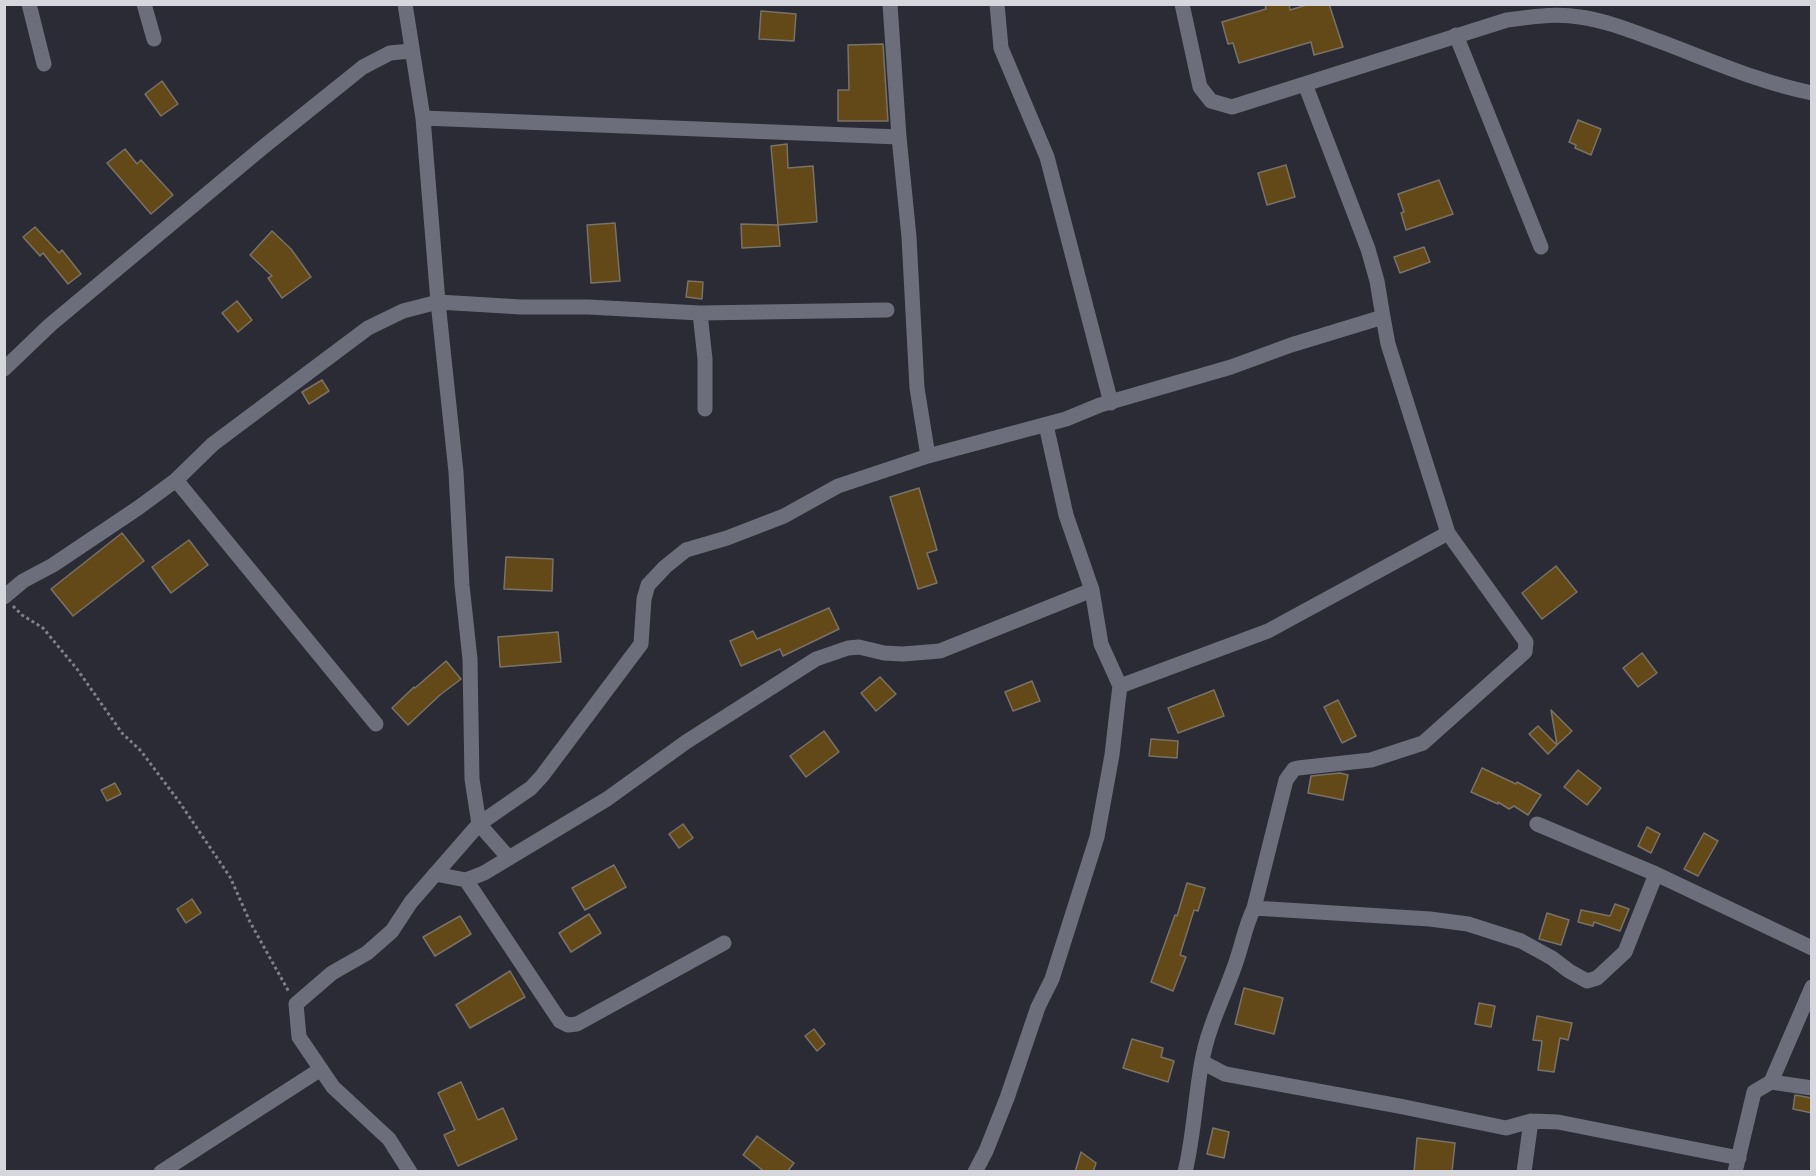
<!DOCTYPE html>
<html>
<head>
<meta charset="utf-8">
<style>
	body { margin:0 }
	#map { position:relative; width:1816px; height:1176px; overflow:hidden; background:#2a2b35; font-family:Helvetica,sans-serif }
	canvas { display:block }
	.frame { position:absolute; inset:0; border:6px solid #d6d7dd; pointer-events:none }
</style>
</head>
<body>
<div id="map">
<canvas width="1816" height="1176"></canvas>
<div class="frame"></div>
</div>
<script>
const c = document.querySelector('canvas').getContext('2d');
c.lineJoin = 'round';
function fillPath(path, color) { c.fillStyle = color; c.fill(path, 'evenodd'); }
function strokePath(path, color, width, dash) { c.strokeStyle = color; c.lineWidth = width; c.lineCap = dash ? 'butt' : 'round'; c.setLineDash(dash || []); c.stroke(path); }
const building = new Path2D(`
	M 1265,4 L 1289,4 L 1290,10 L 1310,4 L 1329,4 L 1343,47 L 1314,55 L 1311,42 L 1239,63 L 1233,43 L 1228,44 L 1222,22 L 1266,9 Z
	M 761,11 L 796,14 L 794,41 L 759,39 Z
	M 883,44 L 888,121 L 838,121 L 838,90 L 849,90 L 848,45 Z
	M 162,81 L 178,104 L 161,116 L 145,94 Z
	M 1578,120 L 1601,129 L 1591,155 L 1575,148 L 1576,145 L 1569,142 Z
	M 787,144 L 788,168 L 813,166 L 817,222 L 778,225 L 771,146 Z
	M 125,149 L 137,164 L 141,160 L 173,195 L 151,214 L 107,163 Z
	M 1286,165 L 1295,197 L 1267,205 L 1258,173 Z
	M 1439,180 L 1453,214 L 1406,230 L 1401,213 L 1404,212 L 1398,194 Z
	M 615,223 L 620,281 L 591,283 L 587,225 Z
	M 741,224 L 778,225 L 780,246 L 742,248 Z
	M 35,227 L 59,253 L 62,250 L 81,274 L 68,284 L 43,253 L 40,256 L 23,237 Z
	M 272,231 L 291,249 L 311,277 L 282,298 L 268,278 L 272,276 L 250,255 Z
	M 1424,247 L 1430,262 L 1400,273 L 1394,257 Z
	M 688,281 L 703,282 L 702,299 L 686,297 Z
	M 237,301 L 252,320 L 238,332 L 222,313 Z
	M 322,380 L 329,391 L 309,404 L 302,392 Z
	M 919,488 L 937,550 L 927,553 L 937,583 L 918,589 L 890,497 Z
	M 122,533 L 144,561 L 73,616 L 51,589 Z
	M 189,540 L 208,565 L 171,593 L 152,567 Z
	M 506,557 L 553,559 L 552,591 L 504,589 Z
	M 1556,566 L 1577,592 L 1542,619 L 1522,593 Z
	M 829,608 L 839,629 L 783,656 L 780,649 L 741,666 L 730,641 L 753,631 L 757,639 Z
	M 558,632 L 561,662 L 500,667 L 498,637 Z
	M 1642,653 L 1657,673 L 1638,687 L 1623,668 Z
	M 446,661 L 461,679 L 440,695 L 408,725 L 392,708 L 414,687 L 415,688 Z
	M 880,677 L 896,694 L 876,711 L 861,693 Z
	M 1032,681 L 1040,701 L 1013,711 L 1005,692 Z
	M 1214,690 L 1224,716 L 1178,733 L 1168,708 Z
	M 1338,700 L 1356,736 L 1342,743 L 1324,707 Z
	M 1551,710 L 1572,731 L 1557,745 Z
	M 1538,726 L 1557,745 L 1548,754 L 1529,734 Z
	M 824,731 L 839,752 L 806,777 L 790,756 Z
	M 1151,739 L 1178,741 L 1177,758 L 1149,756 Z
	M 1482,768 L 1516,784 L 1517,782 L 1541,795 L 1528,815 L 1514,806 L 1509,809 L 1498,802 L 1498,804 L 1471,792 Z
	M 1578,770 L 1601,788 L 1587,805 L 1564,787 Z
	M 1340,773 L 1348,775 L 1343,800 L 1308,793 L 1311,776 Z
	M 115,783 L 121,794 L 107,801 L 101,790 Z
	M 683,824 L 693,838 L 679,848 L 669,834 Z
	M 1647,827 L 1660,834 L 1651,853 L 1638,846 Z
	M 1704,833 L 1718,841 L 1698,876 L 1684,869 Z
	M 614,865 L 626,887 L 585,910 L 572,888 Z
	M 1187,883 L 1205,888 L 1198,911 L 1194,910 L 1180,955 L 1186,957 L 1173,991 L 1151,982 L 1175,915 L 1177,916 Z
	M 192,899 L 201,913 L 186,923 L 177,909 Z
	M 1615,904 L 1629,909 L 1620,931 L 1594,922 L 1593,926 L 1578,922 L 1581,910 L 1610,916 Z
	M 1547,913 L 1569,920 L 1561,945 L 1539,939 Z
	M 589,914 L 601,933 L 571,952 L 559,933 Z
	M 460,916 L 471,934 L 435,956 L 423,937 Z
	M 510,971 L 525,997 L 470,1028 L 456,1005 Z
	M 1244,988 L 1283,998 L 1274,1034 L 1235,1024 Z
	M 1479,1003 L 1495,1006 L 1491,1027 L 1475,1024 Z
	M 1537,1016 L 1572,1023 L 1568,1040 L 1560,1038 L 1554,1072 L 1538,1070 L 1542,1041 L 1533,1040 Z
	M 814,1029 L 825,1044 L 817,1051 L 805,1036 Z
	M 1132,1039 L 1163,1048 L 1161,1057 L 1174,1061 L 1168,1082 L 1123,1068 Z
	M 461,1082 L 478,1120 L 503,1108 L 517,1139 L 458,1166 L 444,1135 L 455,1130 L 438,1093 Z
	M 1795,1095 L 1812,1098 L 1812,1113 L 1793,1109 Z
	M 1213,1128 L 1229,1132 L 1224,1158 L 1207,1154 Z
	M 757,1136 L 794,1163 L 787,1172 L 765,1172 L 743,1155 Z
	M 1417,1138 L 1455,1143 L 1452,1172 L 1414,1172 Z
	M 1081,1152 L 1096,1163 L 1093,1172 L 1075,1172 Z`);
fillPath(building, '#644918');
strokePath(building, '#797267', 1.5);
strokePath(new Path2D(`
	M 13,606 L 22,615 L 43,628 L 77,669 L 122,733 L 141,751 L 180,803 L 230,877 L 250,922 L 289,992`), '#7f8088', 3, [3, 3]);
strokePath(new Path2D(`
	M 29,4 L 44,64
	M 144,4 L 154,39
	M 405,4 L 423,118 L 438,302 L 456,472 L 462,585 L 470,659 L 472,779 L 479,824 L 508,857
	M 890,4 L 899,137 L 909,237 L 917,388 L 928,456
	M 997,4 L 1001,48 L 1047,157 L 1111,403
	M 1182,4 L 1200,87 L 1211,101 L 1232,107 L 1507,20 C 1532,17 1555,13 1580,17 C 1608,21 1634,32 1659,41 C 1710,60 1758,82 1812,93
	M 1456,35 L 1541,247
	M 423,118 L 899,137
	M 700,313 L 705,359 L 705,409
	M 4,369 L 50,325 L 262,148 L 363,67 L 390,53 L 411,51
	M 176,480 L 376,724
	M 4,597 L 23,581 L 53,565 L 138,508 L 176,480 L 213,444 L 368,328 L 403,311 L 438,302 L 521,307 L 588,307 L 700,313 L 887,310
	M 1120,686 L 1268,631 L 1448,533
	M 1537,824 L 1656,874 L 1812,948
	M 435,874 L 466,880 L 484,873 L 607,799 L 686,742 L 816,659 L 848,648 L 859,647 L 884,653 L 903,654 L 940,651 L 1092,590
	M 466,880 L 560,1021 L 568,1025 L 577,1024 L 724,943
	M 1254,908 L 1430,919 L 1468,924 L 1521,941 L 1552,958 L 1569,971 L 1587,981 L 1597,978 L 1625,952 L 1656,874
	M 1202,1062 L 1225,1074 L 1399,1106 L 1506,1128 L 1531,1121 L 1558,1122 L 1739,1158
	M 1771,1082 L 1812,987
	M 161,1172 L 321,1069
	M 410,1172 L 389,1139 L 333,1087 L 299,1037 L 296,1004 L 332,973 L 367,953 L 392,931 L 411,902 L 479,824 L 531,788 L 542,776 L 641,644 L 644,599 L 648,585 L 665,567 L 686,550 L 727,538 L 784,516 L 838,486 L 928,456 L 1066,419 L 1100,405 L 1231,367 L 1291,345 L 1383,317 L 1377,281 L 1368,249 L 1305,84
	M 975,1172 L 986,1151 L 1007,1098 L 1038,1007 L 1052,979 L 1097,837 L 1112,755 L 1118,702 L 1120,686 L 1101,644 L 1092,590 L 1066,515 L 1046,425
	M 1185,1172 C 1194,1135 1195,1098 1202,1061 C 1208,1027 1224,997 1235,965 C 1242,946 1245,926 1254,908 L 1286,780 L 1294,769 L 1298,768 L 1371,760 L 1423,743 L 1525,652 L 1526,642 L 1448,533 L 1388,344 L 1383,317
	M 1524,1172 L 1531,1121
	M 1735,1172 L 1754,1092 L 1771,1082 L 1812,1088`), '#6d6e7b', 15);
</script>
</body>
</html>
